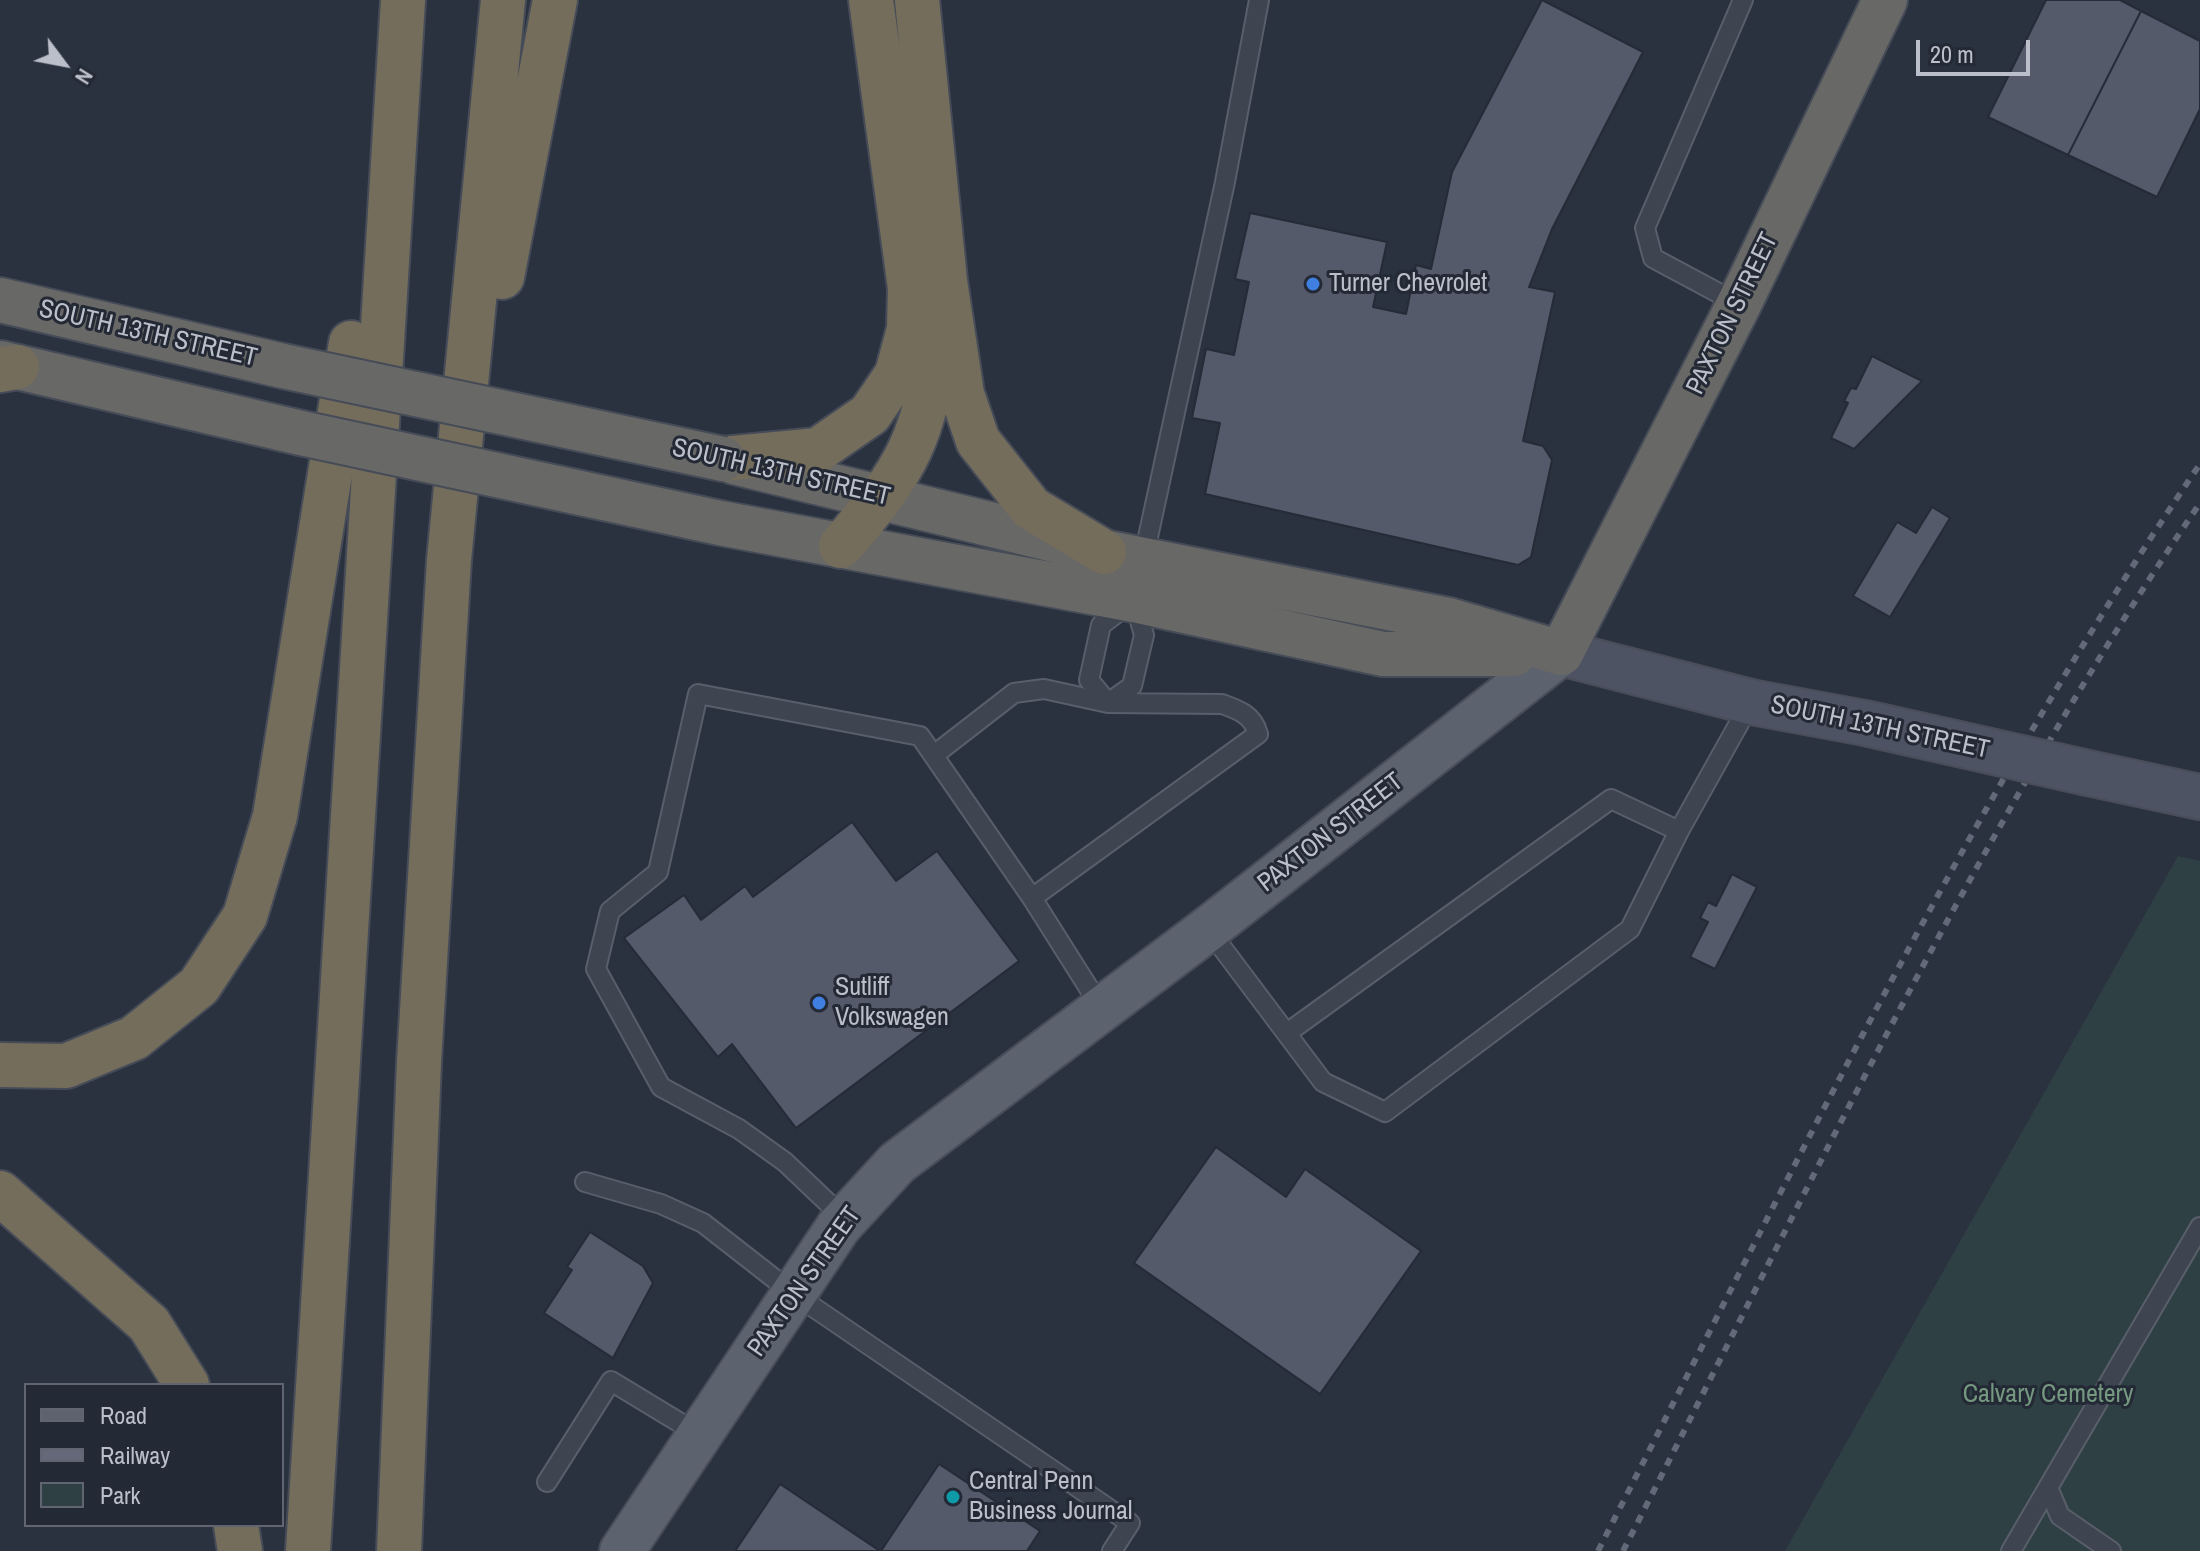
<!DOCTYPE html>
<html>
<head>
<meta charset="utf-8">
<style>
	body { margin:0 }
	#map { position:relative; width:2200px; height:1551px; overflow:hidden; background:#2a313f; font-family:"Archivo Narrow",sans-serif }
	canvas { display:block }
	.legend { position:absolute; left:24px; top:1383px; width:260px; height:144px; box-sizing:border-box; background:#232935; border:2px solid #606571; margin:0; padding:10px 14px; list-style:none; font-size:24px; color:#bbbfca }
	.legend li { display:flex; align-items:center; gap:16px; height:40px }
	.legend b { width:40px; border:2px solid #606571 }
	.north { position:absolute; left:24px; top:24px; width:80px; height:80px; -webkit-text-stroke:6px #232935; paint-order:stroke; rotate:122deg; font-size:22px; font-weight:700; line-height:32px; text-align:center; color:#bbbfca }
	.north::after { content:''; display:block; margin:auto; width:28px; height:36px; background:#bbbfca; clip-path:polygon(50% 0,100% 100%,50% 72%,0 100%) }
	.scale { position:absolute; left:1916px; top:40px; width:114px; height:36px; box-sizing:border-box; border:4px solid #bbbfca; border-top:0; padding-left:10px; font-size:24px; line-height:28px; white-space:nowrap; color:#bbbfca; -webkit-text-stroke:6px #232935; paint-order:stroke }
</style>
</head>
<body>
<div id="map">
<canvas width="2200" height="1551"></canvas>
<ul class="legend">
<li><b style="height:10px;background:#5c636f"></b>Road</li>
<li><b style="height:10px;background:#636978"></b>Railway</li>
<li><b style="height:22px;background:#2f4044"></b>Park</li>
</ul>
<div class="north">N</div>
<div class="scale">20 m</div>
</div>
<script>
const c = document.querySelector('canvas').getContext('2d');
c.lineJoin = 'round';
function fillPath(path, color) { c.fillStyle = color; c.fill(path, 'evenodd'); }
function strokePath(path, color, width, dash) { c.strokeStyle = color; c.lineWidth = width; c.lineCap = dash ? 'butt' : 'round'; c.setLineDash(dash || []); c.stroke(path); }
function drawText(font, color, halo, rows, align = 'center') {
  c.font = font + ' "Archivo Narrow",sans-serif'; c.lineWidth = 6; c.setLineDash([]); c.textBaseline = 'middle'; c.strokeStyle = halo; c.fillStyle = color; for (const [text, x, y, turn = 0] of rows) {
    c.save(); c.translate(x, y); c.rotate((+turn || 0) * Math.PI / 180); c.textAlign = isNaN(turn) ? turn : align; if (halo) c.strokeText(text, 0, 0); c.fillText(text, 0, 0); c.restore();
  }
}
fillPath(new Path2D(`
	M 2178,856 L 2200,861 L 2200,1551 L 1785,1551 Z`), '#2f4044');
const building = new Path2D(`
	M 1542,0 L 1643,52 L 1552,229 L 1529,287 L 1555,292 L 1523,441 L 1543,446 L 1552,460 L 1531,557 L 1518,565 L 1205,494 L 1220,423 L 1192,418 L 1206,349 L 1234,355 L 1249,282 L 1235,279 L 1250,213 L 1387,242 L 1373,307 L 1406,314 L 1416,265 L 1431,269 L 1452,172 Z
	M 2046,0 L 2120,0 L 2141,11 L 2068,155 L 1988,117 Z
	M 2141,11 L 2200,41 L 2200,109 L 2157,197 L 2068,155 Z
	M 1872,356 L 1922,381 L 1854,449 L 1831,438 L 1848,403 L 1844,401 L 1851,388 L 1856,389 Z
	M 1932,507 L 1950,518 L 1890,617 L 1853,596 L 1897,522 L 1916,533 Z
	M 852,822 L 896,881 L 937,851 L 1019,961 L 796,1128 L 732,1044 L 718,1057 L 624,938 L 684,895 L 701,920 L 745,886 L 753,897 Z
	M 1732,874 L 1757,887 L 1715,969 L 1690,957 L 1708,922 L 1700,918 L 1708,902 L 1716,906 Z
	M 1216,1147 L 1286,1197 L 1305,1169 L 1421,1251 L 1320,1394 L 1134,1263 Z
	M 590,1232 L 643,1266 L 653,1283 L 613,1358 L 544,1313 L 572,1270 L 567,1267 Z
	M 939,1464 L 1040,1531 L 1027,1551 L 881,1551 Z
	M 780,1484 L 880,1551 L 735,1551 Z`);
fillPath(building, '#545a6a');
strokePath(building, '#252b37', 2);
const service = new Path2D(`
	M 1739,304 L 1653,258 L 1645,228 L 1743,0
	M 1143,560 L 1225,182 L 1259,0
	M 1134,600 L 1144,635 L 1132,686 L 1108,703 L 1089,680 L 1101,625 Z
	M 934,755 L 1014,693 L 1044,689 L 1108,703 L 1222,704 C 1239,710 1253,715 1258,734 L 1032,898
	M 1208,929 L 1323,1082 L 1385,1112 L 1630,929 L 1679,831 L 1751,702
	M 1287,1033 L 1611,799 L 1679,831
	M 585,1182 L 661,1204 L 703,1223 L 794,1294 L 1130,1523 L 1112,1551
	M 845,1219 L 785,1162 L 739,1129 L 661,1087 L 596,969 L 610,911 L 658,872 L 698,694 L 920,736 L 1032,898 L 1102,1009
	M 547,1482 L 611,1381 L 700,1435
	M 2049,1490 L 2060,1516 L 2111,1551
	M 2011,1551 L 2200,1227`);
const secondary = new Path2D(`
	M 1561,653 L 1751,702 L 1865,723
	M 2088,773 L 2200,797`);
const primary = new Path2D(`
	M 622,1551 L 839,1226 L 897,1163 L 1208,929 L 1561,653`);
const trunk = new Path2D(`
	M 0,300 L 283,366
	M 0,363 L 301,433
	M 734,462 L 1104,552 L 1449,620 L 1561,653
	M 720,523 L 1134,600 L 1383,654 L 1514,654
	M 1561,653 L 1739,304 L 1885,0`);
const motorway = new Path2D(`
	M 917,0 L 945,281 L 962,394 L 978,441 L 1031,508 L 1104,552
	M 502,277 L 555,0
	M 0,370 L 17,367
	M 723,459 L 818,450 L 870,414 L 897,374 L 909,329 L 910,288 L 871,0
	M 841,546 C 909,467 924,439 938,334
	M 0,1065 L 66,1066 L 134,1038 L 199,986 L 245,916 L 275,816 L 351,343
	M 0,1193 L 149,1324 L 187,1385
	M 236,1525 L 240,1551
	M 308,1551 L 403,0
	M 399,1551 L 419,1062 L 449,560 L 503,0`);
strokePath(service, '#595f6a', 22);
strokePath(secondary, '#484d59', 48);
strokePath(primary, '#484d59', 48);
strokePath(trunk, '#464c57', 48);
strokePath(motorway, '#464c57', 48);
strokePath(service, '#3e4450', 18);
strokePath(secondary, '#4d5362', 44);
strokePath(primary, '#5c636f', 44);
strokePath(trunk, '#686866', 44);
strokePath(motorway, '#756d5c', 44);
strokePath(new Path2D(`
	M 1598,1551 C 1787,1182 1966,808 2200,464
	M 1623,1551 C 1805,1196 1975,833 2200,503`), '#636978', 6, [8, 8]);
const secondaryBridge = new Path2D(`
	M 1865,723 L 2088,773`);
const trunkBridge = new Path2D(`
	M 283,366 L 723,459
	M 301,433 L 720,523`);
strokePath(secondaryBridge, '#484d59', 48, []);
strokePath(trunkBridge, '#464c57', 48, []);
strokePath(secondaryBridge, '#4d5362', 44);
strokePath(trunkBridge, '#686866', 44);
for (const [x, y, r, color] of [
	[1313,284,8,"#3f7fe0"],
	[819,1003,8,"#3f7fe0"],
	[953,1497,8,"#0f9aa8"]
]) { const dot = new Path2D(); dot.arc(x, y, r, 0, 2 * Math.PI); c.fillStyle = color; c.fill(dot); strokePath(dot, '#232935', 3); }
drawText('26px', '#bbbfca', '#232935', [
	["Turner Chevrolet",1329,284],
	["Sutliff",835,988],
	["Volkswagen",835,1018],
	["Central Penn",969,1482],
	["Business Journal",969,1512]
], 'left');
drawText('26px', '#bbbfca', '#232935', [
	["PAXTON STREET",1733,314,-64],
	["SOUTH 13TH STREET",148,334,13],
	["SOUTH 13TH STREET",781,473,13],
	["SOUTH 13TH STREET",1880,728,12],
	["PAXTON STREET",1331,833,-38],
	["PAXTON STREET",805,1282,-55]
]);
drawText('26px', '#759880', '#232935', [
	["Calvary Cemetery",2048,1395]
]);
</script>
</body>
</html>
